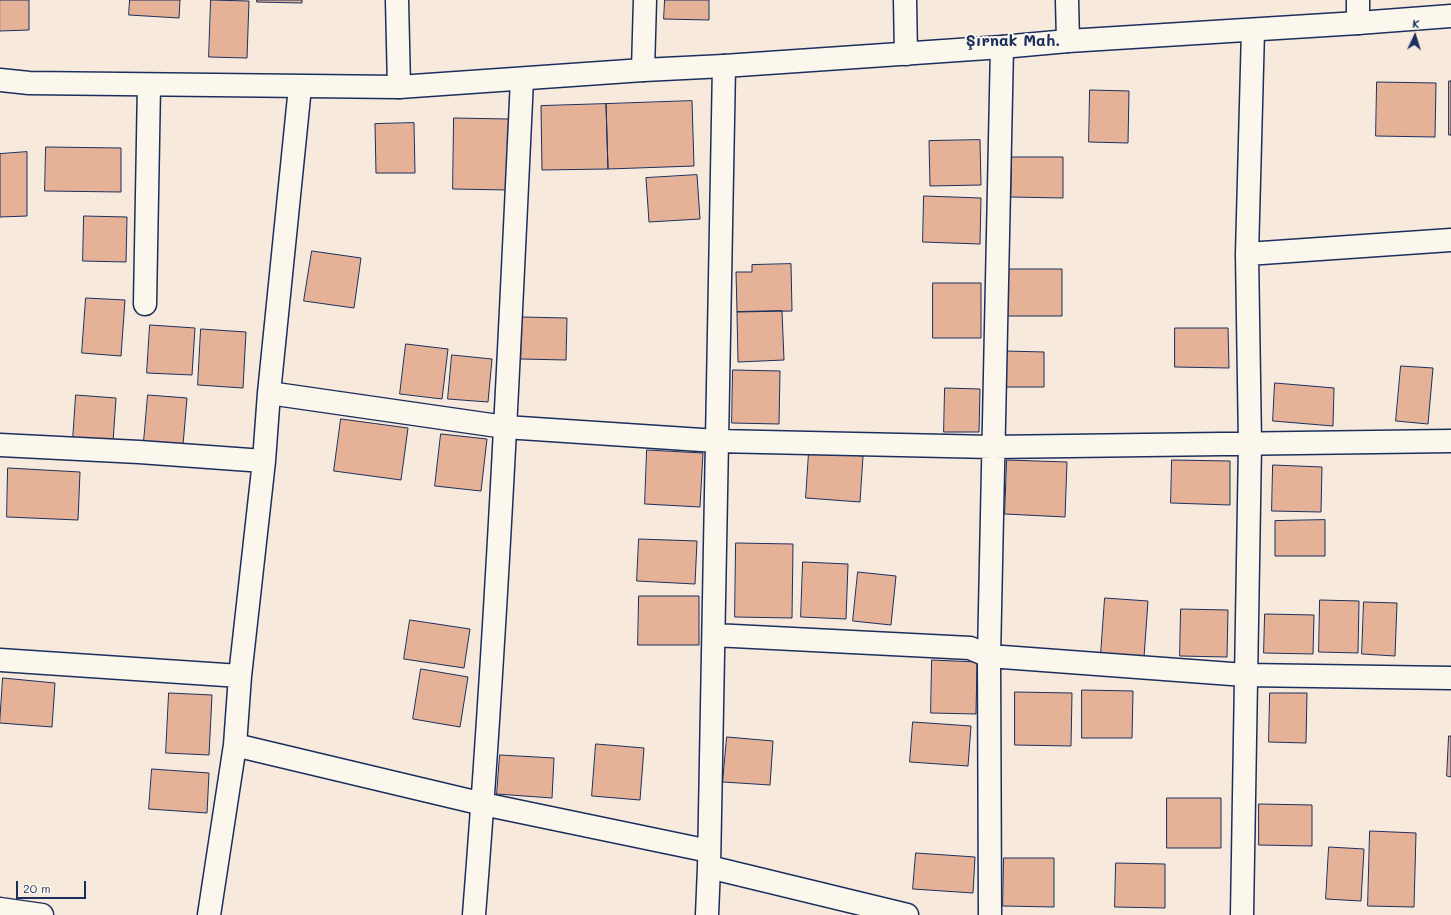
<!DOCTYPE html>
<html>
<head>
<meta charset="utf-8">
<style>
	body { margin:0 }
	#map { position:relative; width:1451px; height:915px; overflow:hidden; background:#f7e9db; font-family:Mali,sans-serif }
	canvas { display:block }
	.north { position:absolute; left:1395px; top:16px; width:40px; height:40px; -webkit-text-stroke:3px #fbf7ec; paint-order:stroke; rotate:4deg; font-size:11px; font-weight:700; line-height:16px; text-align:center; color:#1b2f5e }
	.north::after { content:''; display:block; margin:auto; width:14px; height:18px; background:#1b2f5e; clip-path:polygon(50% 0,100% 100%,50% 72%,0 100%) }
	.scale { position:absolute; left:16px; top:881px; width:70px; height:18px; box-sizing:border-box; border:2px solid #1b2f5e; border-top:0; padding-left:5px; font-size:12px; line-height:14px; white-space:nowrap; color:#1b2f5e; -webkit-text-stroke:3px #fbf7ec; paint-order:stroke }
</style>
</head>
<body>
<div id="map">
<canvas width="1451" height="915"></canvas>
<div class="north">K</div>
<div class="scale">20 m</div>
</div>
<script>
const c = document.querySelector('canvas').getContext('2d');
c.lineJoin = 'round';
function fillPath(path, color) { c.fillStyle = color; c.fill(path, 'evenodd'); }
function strokePath(path, color, width, dash) { c.strokeStyle = color; c.lineWidth = width; c.lineCap = dash ? 'butt' : 'round'; c.setLineDash(dash || []); c.stroke(path); }
function drawText(font, color, halo, rows, align = 'center') {
  c.font = font + ' Mali,sans-serif'; c.lineWidth = 4; c.setLineDash([]); c.textBaseline = 'middle'; c.strokeStyle = halo; c.fillStyle = color; for (const [text, x, y, turn = 0] of rows) {
    c.save(); c.translate(x, y); c.rotate((+turn || 0) * Math.PI / 180); c.textAlign = isNaN(turn) ? turn : align; if (halo) c.strokeText(text, 0, 0); c.fillText(text, 0, 0); c.restore();
  }
}
const building = new Path2D(`
	M 0,0 L 29,0 L 29,30 L 0,31 Z
	M 130,0 L 180,0 L 179,18 L 129,15 Z
	M 211,0 L 249,1 L 247,58 L 209,57 Z
	M 257,0 L 302,0 L 302,3 L 257,2 Z
	M 665,0 L 709,0 L 709,20 L 664,19 Z
	M 1449,81 L 1451,81 L 1451,135 L 1449,135 Z
	M 1377,82 L 1436,83 L 1435,137 L 1376,136 Z
	M 1090,90 L 1129,91 L 1128,143 L 1089,142 Z
	M 692,101 L 694,166 L 608,169 L 606,104 Z
	M 606,104 L 608,169 L 542,170 L 541,106 Z
	M 454,118 L 509,119 L 508,190 L 453,189 Z
	M 414,123 L 415,173 L 376,173 L 375,124 Z
	M 980,140 L 981,185 L 930,186 L 929,141 Z
	M 46,147 L 121,148 L 121,192 L 45,191 Z
	M 27,152 L 27,216 L 0,217 L 0,154 Z
	M 1012,157 L 1063,157 L 1063,198 L 1011,197 Z
	M 697,175 L 700,219 L 649,222 L 646,178 Z
	M 924,196 L 981,198 L 980,244 L 923,242 Z
	M 84,216 L 127,217 L 126,262 L 83,261 Z
	M 312,251 L 361,258 L 354,308 L 304,301 Z
	M 791,264 L 792,311 L 737,312 L 736,272 L 752,272 L 752,265 Z
	M 1008,269 L 1062,269 L 1062,316 L 1008,316 Z
	M 933,283 L 981,283 L 981,338 L 933,338 Z
	M 86,298 L 125,300 L 121,356 L 82,353 Z
	M 782,311 L 784,360 L 738,362 L 737,312 Z
	M 522,317 L 567,318 L 566,360 L 521,359 Z
	M 150,325 L 195,328 L 192,375 L 147,373 Z
	M 1175,328 L 1228,328 L 1229,368 L 1175,367 Z
	M 201,329 L 246,332 L 243,388 L 198,385 Z
	M 406,344 L 448,349 L 442,399 L 400,394 Z
	M 1006,351 L 1044,352 L 1044,387 L 1006,387 Z
	M 452,355 L 492,359 L 488,402 L 448,399 Z
	M 1401,366 L 1433,368 L 1428,424 L 1396,421 Z
	M 733,370 L 780,371 L 779,424 L 732,423 Z
	M 1275,383 L 1334,388 L 1333,426 L 1273,421 Z
	M 945,388 L 980,389 L 979,432 L 944,432 Z
	M 76,395 L 116,398 L 113,442 L 73,440 Z
	M 148,395 L 187,398 L 183,445 L 144,441 Z
	M 341,419 L 408,428 L 401,480 L 334,471 Z
	M 441,434 L 487,439 L 481,491 L 435,486 Z
	M 647,450 L 703,453 L 700,507 L 645,504 Z
	M 809,452 L 863,456 L 860,502 L 806,498 Z
	M 1007,460 L 1067,462 L 1065,517 L 1005,514 Z
	M 1172,460 L 1230,461 L 1230,505 L 1171,503 Z
	M 1273,465 L 1322,467 L 1321,512 L 1272,511 Z
	M 8,468 L 80,472 L 78,520 L 7,517 Z
	M 1325,520 L 1325,556 L 1275,556 L 1275,521 Z
	M 639,539 L 697,541 L 695,584 L 637,581 Z
	M 736,543 L 793,544 L 792,618 L 735,617 Z
	M 803,562 L 848,564 L 846,619 L 801,617 Z
	M 858,572 L 896,576 L 891,625 L 853,621 Z
	M 639,596 L 699,596 L 699,645 L 638,645 Z
	M 1105,598 L 1148,601 L 1144,657 L 1101,654 Z
	M 1320,600 L 1359,601 L 1358,653 L 1319,652 Z
	M 1364,602 L 1397,603 L 1395,656 L 1362,654 Z
	M 1181,609 L 1228,610 L 1227,657 L 1180,656 Z
	M 1265,614 L 1314,615 L 1313,654 L 1264,653 Z
	M 410,620 L 470,629 L 464,668 L 404,659 Z
	M 932,660 L 977,662 L 976,714 L 931,713 Z
	M 421,669 L 468,677 L 460,727 L 413,719 Z
	M 3,678 L 55,683 L 52,727 L 0,723 Z
	M 1082,690 L 1133,691 L 1132,738 L 1082,738 Z
	M 1015,692 L 1072,693 L 1071,746 L 1015,745 Z
	M 169,693 L 212,695 L 209,755 L 166,753 Z
	M 1270,693 L 1307,693 L 1306,743 L 1269,742 Z
	M 913,722 L 971,726 L 968,766 L 910,762 Z
	M 1449,736 L 1451,736 L 1451,777 L 1447,776 Z
	M 727,737 L 773,741 L 770,785 L 723,782 Z
	M 596,744 L 644,748 L 640,800 L 592,796 Z
	M 500,755 L 554,758 L 552,798 L 497,794 Z
	M 152,769 L 209,773 L 207,813 L 149,809 Z
	M 1167,798 L 1221,798 L 1221,848 L 1167,848 Z
	M 1259,804 L 1312,805 L 1312,846 L 1259,845 Z
	M 1370,831 L 1416,833 L 1414,907 L 1368,906 Z
	M 1329,847 L 1364,849 L 1361,901 L 1326,899 Z
	M 916,853 L 975,857 L 973,893 L 913,889 Z
	M 1004,858 L 1054,858 L 1054,907 L 1003,906 Z
	M 1116,863 L 1165,864 L 1165,908 L 1115,907 Z`);
fillPath(building, '#e5b298');
strokePath(building, '#1b2f5e', 1);
const street = new Path2D(`
	M 397,0 L 399,87
	M 905,0 L 906,54
	M 1067,0 L 1068,41
	M 1358,0 L 1358,23
	M 643,70 L 645,0
	M 1247,254 L 1451,240
	M 145,304 L 149,85
	M 269,393 L 505,427 L 717,441 L 992,447 L 1451,441
	M 0,445 L 139,452 L 264,461
	M 714,635 L 970,648 L 989,656 L 1245,675 L 1451,678
	M 0,660 L 240,676
	M 235,745 L 483,804 L 709,851
	M 709,867 L 907,915
	M 0,909 L 42,915
	M 209,915 L 235,745 L 240,676 L 264,461 L 269,393 L 300,87
	M 474,915 C 496,637 509,358 522,79
	M 707,915 L 709,867 L 724,66
	M 990,915 L 989,656 L 1002,47
	M 1242,915 L 1250,444 L 1247,254 L 1253,30`);
const secondary = new Path2D(`
	M 0,80 L 29,83 L 399,87 L 643,70 L 724,66 L 1002,47 L 1068,41 L 1358,23 L 1451,16`);
strokePath(street, '#1b2f5e', 25);
strokePath(secondary, '#1b2f5e', 25);
strokePath(street, '#fbf7ec', 22);
strokePath(secondary, '#fbf7ec', 22);
drawText('bold 16px', '#1b2f5e', '#fbf7ec', [
	["Şırnak Mah.",1013,41]
]);
</script>
</body>
</html>
